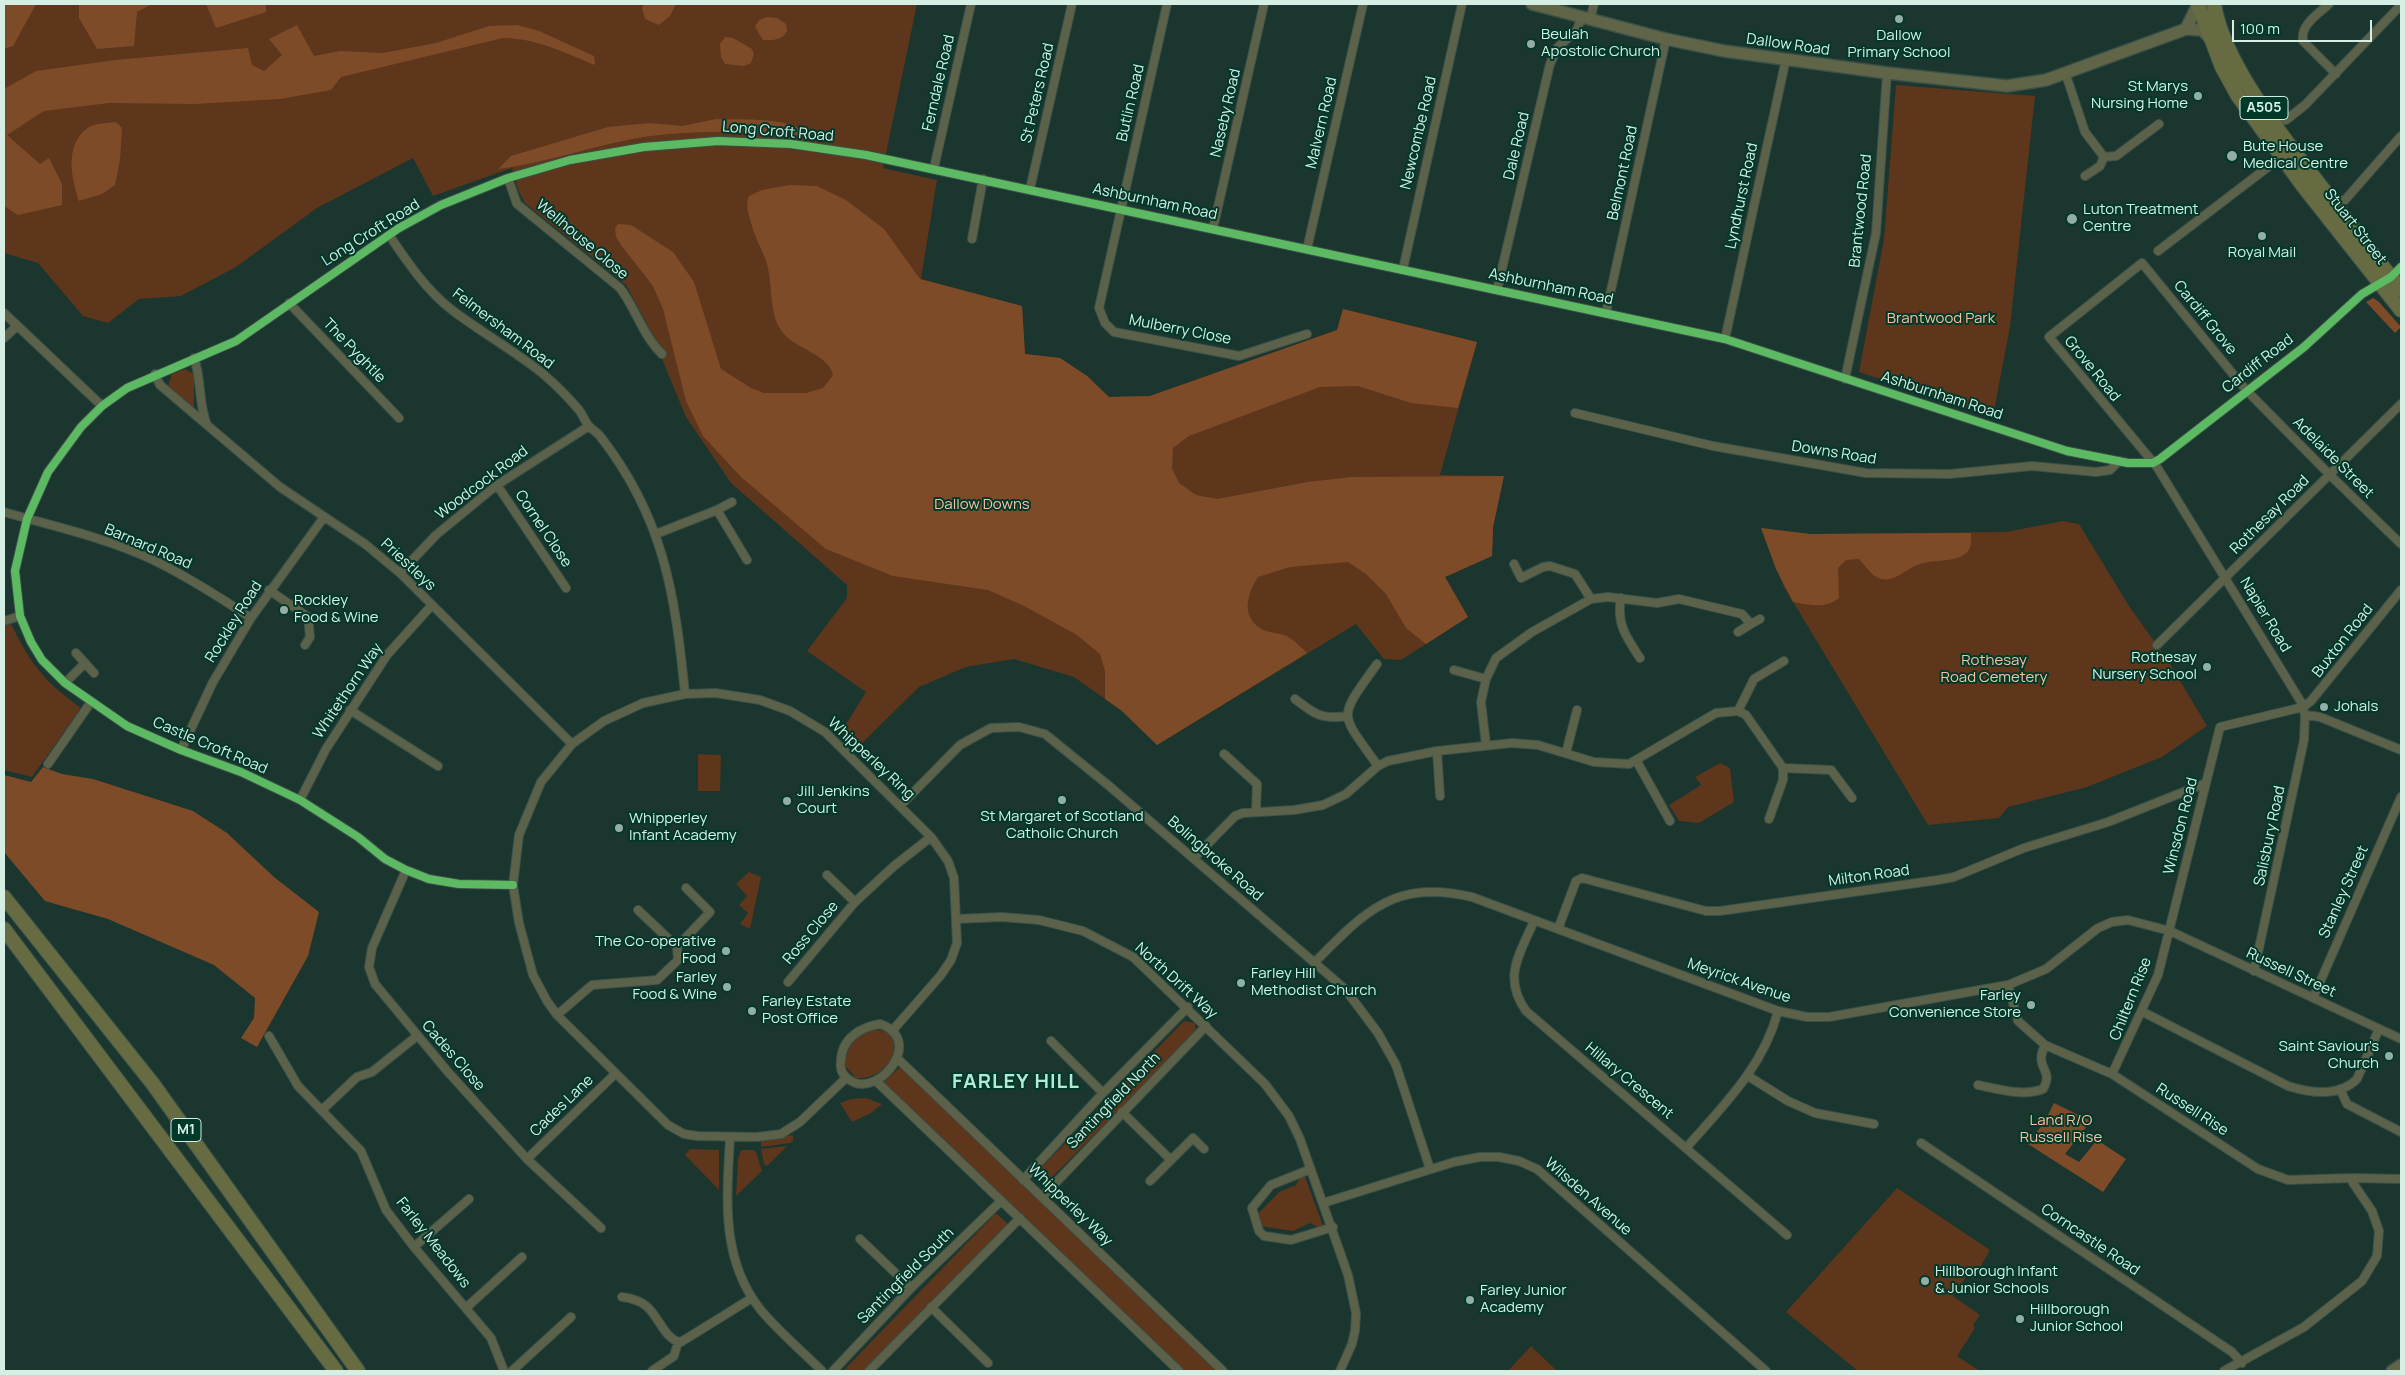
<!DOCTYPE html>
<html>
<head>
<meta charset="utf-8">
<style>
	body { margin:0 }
	#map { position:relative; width:2405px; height:1375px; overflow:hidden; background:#1a362e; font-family:Manrope,sans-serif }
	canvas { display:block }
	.frame { position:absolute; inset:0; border:5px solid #d5efe5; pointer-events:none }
	.scale { position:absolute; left:2232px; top:20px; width:140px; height:22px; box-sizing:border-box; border:2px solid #d5efe5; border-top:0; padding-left:6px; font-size:15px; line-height:18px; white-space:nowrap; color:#d5efe5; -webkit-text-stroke:4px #00392a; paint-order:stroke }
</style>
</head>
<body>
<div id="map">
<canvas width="2405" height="1375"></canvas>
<div class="frame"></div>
<div class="scale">100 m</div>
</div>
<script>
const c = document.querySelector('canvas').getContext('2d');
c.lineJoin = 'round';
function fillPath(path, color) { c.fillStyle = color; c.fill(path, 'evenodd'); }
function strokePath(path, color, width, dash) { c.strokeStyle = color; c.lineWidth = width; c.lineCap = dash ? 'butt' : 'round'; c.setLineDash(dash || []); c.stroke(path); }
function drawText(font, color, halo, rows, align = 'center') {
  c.font = font + ' Manrope,sans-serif'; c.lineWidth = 4; c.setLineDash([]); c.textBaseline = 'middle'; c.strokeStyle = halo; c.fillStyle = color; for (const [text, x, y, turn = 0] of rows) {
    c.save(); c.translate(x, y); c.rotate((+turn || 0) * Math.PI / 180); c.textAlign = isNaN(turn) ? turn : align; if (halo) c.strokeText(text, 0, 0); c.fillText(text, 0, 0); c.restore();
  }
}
fillPath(new Path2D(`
	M 4,4 L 917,4 L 883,168 L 937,180 L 921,279 L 1022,306 L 1025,354 L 1060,358 L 1087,376 L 1109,397 L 1150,396 L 1337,330 L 1343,309 L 1477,342 L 1440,475 L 1504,476 L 1493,527 L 1492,556 L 1445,577 L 1468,617 L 1401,660 L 1384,659 L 1356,624 L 1157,745 L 1122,711 L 1074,677 L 1014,659 L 966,667 L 919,687 L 858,747 L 842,731 L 866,692 L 807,651 L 847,598 L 847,585 L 731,483 L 686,417 L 650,330 L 626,285 L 525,203 L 519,192 L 512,168 L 433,196 L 413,158 L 317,208 L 236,267 L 181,296 L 139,299 L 108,323 L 83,316 L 38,263 L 4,253 Z
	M 1896,85 L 2035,96 L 2010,327 L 1993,416 L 1859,372 L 1884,239 Z
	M 185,369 L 194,374 L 194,411 L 168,386 L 172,374 Z
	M 2063,521 L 2079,524 L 2129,606 L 2169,662 L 2207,726 L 2162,757 L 2087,787 L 2008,807 L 1999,818 L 1928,825 L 1784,587 L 1761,528 L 1810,534 L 2006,532 Z
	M 11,624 C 32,666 43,680 81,708 L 32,777 L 4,770 L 4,626 Z
	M 698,754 L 721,755 L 720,791 L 698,791 Z
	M 1720,763 L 1730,768 L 1734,802 L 1699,823 L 1679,821 L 1669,805 L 1701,785 L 1695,777 Z
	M 749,872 L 761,877 L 750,929 L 740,924 L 748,913 L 739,905 L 747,896 L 736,884 Z
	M 1184,1021 L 1195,1023 L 1196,1033 L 1046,1183 L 1037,1172 Z
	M 874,1030 C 912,1030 892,1081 856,1078 L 846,1067 C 844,1048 855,1035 874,1030 Z
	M 901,1066 L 1222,1371 L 1184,1371 L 883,1083 Z
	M 866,1098 L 882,1104 L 871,1113 L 852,1122 L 840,1103 L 851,1099 Z
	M 793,1135 L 793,1141 L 790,1143 L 761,1147 L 761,1141 Z
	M 787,1146 L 767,1166 L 764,1164 L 761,1149 Z
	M 690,1149 L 719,1150 L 719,1190 L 685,1155 Z
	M 741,1150 L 754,1150 L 756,1152 L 762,1171 L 736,1196 L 738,1159 Z
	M 1304,1174 L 1323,1226 L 1319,1228 L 1310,1223 L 1293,1231 L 1260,1226 L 1256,1216 L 1279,1192 L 1296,1185 L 1301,1175 Z
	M 1897,1188 L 1990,1250 L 1978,1271 L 1972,1268 L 1953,1296 L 1980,1315 L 1973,1325 L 1975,1328 L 1957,1356 L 1980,1371 L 1858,1371 L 1786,1312 Z
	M 997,1214 L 1008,1224 L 1007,1226 L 866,1371 L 843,1371 L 994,1215 Z
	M 1531,1346 L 1557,1371 L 1508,1371 Z`), '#5d361c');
fillPath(new Path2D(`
	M 4,4 L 36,4 L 13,46 L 4,49 Z
	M 79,4 L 152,4 L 137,12 L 134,46 L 97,49 L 79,18 Z
	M 206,4 L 266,4 L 266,12 L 216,28 Z
	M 644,4 L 676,4 L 670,16 L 659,25 L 645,19 L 642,8 Z
	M 767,17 L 777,18 L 786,24 L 787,31 C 782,40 773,41 763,40 L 755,27 L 759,20 Z
	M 297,25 L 314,56 L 340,51 L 383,53 L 436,43 L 489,26 L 517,25 L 539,31 L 594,56 L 595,65 C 565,53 536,38 503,38 L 341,77 L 331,90 L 280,99 L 195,104 L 109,103 L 44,111 L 7,135 L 40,164 L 49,158 L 62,184 L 62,205 L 18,215 L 4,206 L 4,89 L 36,71 L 115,60 L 248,48 L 252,65 L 264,71 L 282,55 L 269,39 Z
	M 725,37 L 733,38 L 752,49 L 754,54 L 751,63 L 744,66 L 725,64 L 721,57 L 720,44 Z
	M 716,119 C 741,120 795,116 810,137 C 755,132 698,129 643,137 C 594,145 547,163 498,169 L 511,156 L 608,127 L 650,123 L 682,126 Z
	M 116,122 L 122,128 L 120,160 L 115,185 L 102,194 L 79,201 C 71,177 64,144 89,127 C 95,123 109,123 116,122 Z
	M 790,185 L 817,186 L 846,200 L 884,229 L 920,279 L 1022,306 L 1025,354 L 1060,358 L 1087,376 L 1109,397 L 1150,396 L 1337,330 L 1343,309 L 1477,342 L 1458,408 L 1411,403 L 1358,386 L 1320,387 L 1189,436 L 1173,448 L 1172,468 L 1179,483 L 1196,495 L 1217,499 L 1308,482 L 1352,477 L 1504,476 L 1493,527 L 1492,556 L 1445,577 L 1468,617 L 1426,644 L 1406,628 L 1386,594 L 1366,574 L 1348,562 L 1290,567 L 1258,577 C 1248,593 1240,615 1260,628 C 1269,634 1281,632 1290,638 C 1296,642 1302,648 1307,653 L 1157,745 L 1122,711 L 1105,699 L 1105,671 L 1100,654 L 1077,635 L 1024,606 L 988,590 L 893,576 L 826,549 L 741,477 L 703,436 L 686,401 L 663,309 L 653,286 L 621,245 L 616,237 L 615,228 L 618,224 L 631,225 L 673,252 L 694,282 L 721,369 L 751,388 L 764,393 L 806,393 L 823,388 L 833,375 C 829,355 797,349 784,334 C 767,315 774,284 766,261 C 762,249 755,238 752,226 C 749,215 745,206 749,196 L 762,190 Z
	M 2373,298 L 2379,302 L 2401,327 L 2395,333 L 2366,302 Z
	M 1761,528 L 1810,534 L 1971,533 C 1971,541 1972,549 1965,554 C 1953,563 1934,559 1920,564 C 1906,568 1897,582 1881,579 C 1872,577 1865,565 1859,559 L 1846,560 L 1838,568 L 1839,598 C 1825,609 1810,605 1793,602 L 1776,569 Z
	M 43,767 L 62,774 L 93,779 L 193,811 L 227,833 L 274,877 L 319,912 L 308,956 L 257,1047 L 241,1038 L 254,1018 L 255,998 L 214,965 L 108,919 L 45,901 L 4,852 L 4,775 L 31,782 Z
	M 2054,1103 L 2091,1121 L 2065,1154 L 2079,1162 L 2097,1140 L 2126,1159 L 2103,1192 L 2028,1144 L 2045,1121 Z`), '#7e4b29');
const street = new Path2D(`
	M 1167,4 L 1099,308 L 1105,323 L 1114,332 L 1239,356 L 1307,334
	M 2329,4 C 2318,14 2300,25 2303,41 L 2336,74
	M 1590,20 L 1594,4
	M 2065,72 L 2085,132 L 2104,157 L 2100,166 L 2085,176
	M 2272,121 L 2286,120 L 2305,105 L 2401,5
	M 2104,157 L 2116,156 L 2159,124
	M 934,168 L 971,4
	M 508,178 L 517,204 L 620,288 C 636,309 643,336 662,354
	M 1030,189 L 1072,4
	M 2333,201 L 2345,200 L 2401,136
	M 1213,229 L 1264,4
	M 389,235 C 408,263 426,290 452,310 C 481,332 513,350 542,373 C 555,384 568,397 579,410 C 583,415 585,422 589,426 C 592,430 597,432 600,436 C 664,518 675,594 685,694
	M 972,239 L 983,179
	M 1307,249 L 1363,4
	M 2158,251 L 2281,157
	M 1403,269 L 1462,4
	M 1497,290 L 1550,64 L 1558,47 L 1577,30 L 1581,18
	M 289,303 L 399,418
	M 4,313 L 102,406
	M 1606,313 L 1666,39
	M 4,338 L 17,326
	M 1725,339 L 1786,59
	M 194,358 C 202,380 198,403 207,425
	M 155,374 L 160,385 L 280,487 L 365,544 L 400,573 L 572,744
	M 1845,379 L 1876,233 L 1887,73
	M 1575,413 L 1713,446 L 1866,473 L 1950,474 L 2032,466 L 2096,472 L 2110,470 L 2119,461
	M 497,485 L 566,588
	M 717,510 L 732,502
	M 4,512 C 52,526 103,537 149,558 C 185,575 218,596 251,618
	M 656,534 L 717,510 L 747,560
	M 1514,564 L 1521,578 L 1543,567 L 1550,566 L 1575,574 L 1591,599
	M 400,573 L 436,535 L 497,485 L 589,426
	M 269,590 L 308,617 L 310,637 L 305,645
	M 1621,598 C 1616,623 1626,637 1640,658
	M 4,621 L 20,616
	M 1751,624 L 1760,619
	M 2157,645 L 2401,404
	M 76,653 L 94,673
	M 1377,664 C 1337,720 1339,711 1378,766
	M 1454,670 L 1486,679
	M 65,683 L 84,664
	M 1295,699 C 1314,714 1322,720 1347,716
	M 350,710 L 438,766
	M 1738,711 L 1754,679 L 1784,661
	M 2305,715 L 2320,717 L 2401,750
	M 1486,745 L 1481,702 L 1486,679 L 1496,658 L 1532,632 L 1591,599 L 1608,597 L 1657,603 L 1679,599 L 1742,614 L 1751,624 L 1738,632
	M 181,750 L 213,682 L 251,618 L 324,517
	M 1437,751 L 1440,796
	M 1566,753 L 1577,710
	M 1224,754 L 1257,784 L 1256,811
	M 1636,760 L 1670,821
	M 48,764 L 91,702
	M 1783,768 L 1831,770 L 1852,798
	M 300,800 L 326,749 L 387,655 L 432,605
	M 901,805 L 960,745 L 991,728 L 1019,727 L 1045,734 L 1108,785 L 1345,989 L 1378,1033 L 1396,1065 L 1430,1169
	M 1194,858 L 1235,816 L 1243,813 L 1294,810 L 1323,805 L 1346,794 L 1378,766 L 1388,761 L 1437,751 L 1512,743 L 1538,745 L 1594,762 L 1629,764 L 1716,713 L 1738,711 L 1746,715 L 1783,768 L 1783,780 L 1769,819
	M 406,870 L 372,948 L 369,967 L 375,984 L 448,1072 L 527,1159 L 601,1228
	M 827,875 L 855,902
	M 513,885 L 459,884 L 429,879 L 406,870 L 385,859 L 358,837 L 300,800 L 241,772 L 181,750 L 127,726 L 65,683 L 42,660 L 31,642 L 20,616 L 15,571 L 27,519 L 48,472 L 81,427 L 102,406 L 127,388 L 236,341 L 399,228 L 441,205 L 508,178 L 570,160 L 644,147 L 718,141 L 791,144 L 866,155 L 1725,339 L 2067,451 L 2128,463 L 2153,463 L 2160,459 L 2304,347 L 2362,294 L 2391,277 L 2401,267
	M 638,910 L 677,947
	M 956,919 L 1002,917 L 1039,920 L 1083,931 L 1133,957 L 1265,1084 L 1289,1116 L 1300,1139 L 1348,1275 L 1356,1313 L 1355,1331 L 1352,1344 L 1340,1371
	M 1534,921 C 1520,954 1502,977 1526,1011 L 1787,1235
	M 1558,929 L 1576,881 L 1582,878 L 1706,911 L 1720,911 L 1938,880 L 1954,877 L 2024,848 L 2108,822 L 2206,783
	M 1314,963 C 1365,911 1395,879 1472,897 L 1778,1011 L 1807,1017 L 1829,1017 L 2008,985 L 2046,969 L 2098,928 L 2112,922 L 2128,920 L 2170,931 L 2401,1039
	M 2254,971 L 2304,740 L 2305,715 L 2301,702 L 2157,467 L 2049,337 L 2142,263 L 2246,390 L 2330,475 L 2401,544
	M 788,982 L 855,902 L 894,866 L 931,837
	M 2008,985 L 2018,1021 L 2045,1045 L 2112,1074 L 2258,1169 L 2288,1180 L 2352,1178 L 2401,1179
	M 2313,998 L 2401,797
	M 2143,1012 L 2288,1086 C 2310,1093 2339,1097 2357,1079 L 2379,1029
	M 557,1015 L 592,985 L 657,980 L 678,960 L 677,947 L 710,912 L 686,888
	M 880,1024 C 928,1040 874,1105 846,1077 C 841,1073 840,1066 841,1060 C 842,1038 861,1027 880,1024 Z
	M 269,1036 L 298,1086 L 361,1151 L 386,1210 L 414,1247 L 491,1338 L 504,1371
	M 1051,1041 L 1103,1093
	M 897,1058 L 1223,1371
	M 2112,1074 L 2158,975 L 2220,727 L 2303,707 L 2311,701 L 2401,590
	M 1748,1076 L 1788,1101 L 1815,1113 L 1874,1124
	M 846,1078 L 800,1122 L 781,1134 L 757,1137 L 697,1136 L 684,1134 L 668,1125 L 557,1015 L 547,1001 L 533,975 L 519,923 L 513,885 L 519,835 L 541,782 L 572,744 L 604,721 L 643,703 L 685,694 L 716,693 L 760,700 L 790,711 L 825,732 L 931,837 L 948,861 L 954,878 L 957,943 L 951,960 L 941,975 L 892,1031
	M 876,1081 L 1179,1371
	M 1978,1085 C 1998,1089 2023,1097 2043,1089 C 2055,1068 2033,1070 2045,1045
	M 2340,1089 L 2347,1104 L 2401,1132
	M 322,1110 L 357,1077 L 372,1072 L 417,1036
	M 1122,1112 L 1171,1160
	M 730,1137 C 727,1197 720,1258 760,1309 C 778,1331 802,1351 822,1371
	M 1921,1143 L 2232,1352 L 2242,1363
	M 1686,1148 C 1723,1106 1764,1066 1778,1011
	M 527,1159 L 615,1074
	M 1311,1169 L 1271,1185 L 1252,1208 L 1259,1231 L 1264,1236 L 1291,1240 L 1333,1227
	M 1023,1180 L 1103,1093 L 1188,1007
	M 1150,1181 L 1193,1138 L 1204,1149
	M 1042,1197 L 1206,1026
	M 1323,1203 L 1454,1162 L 1480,1157 L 1499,1157 L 1519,1161 L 1537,1169 L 1766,1371
	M 860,1239 L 911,1288
	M 414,1247 L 469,1199
	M 622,1297 C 630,1298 638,1300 645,1305 C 658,1314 665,1341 681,1342 L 752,1298
	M 467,1307 L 522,1257
	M 931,1307 L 988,1363
	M 512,1371 L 571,1317
	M 652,1371 L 674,1356 L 678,1342
	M 833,1371 L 911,1288 L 1001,1201
	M 869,1371 L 1020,1218
	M 2224,1371 L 2304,1327 L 2362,1281 L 2377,1256 L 2379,1231 L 2372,1211 L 2353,1183 L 2352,1178`);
const secondary = new Path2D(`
	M 1532,4 L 1666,39 L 1724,51 L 1887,73 L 2007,86 L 2046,80 L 2186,29 L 2202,30 L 2210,38
	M 2186,29 L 2198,4
	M 2392,1371 L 2401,1365`);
const highway = new Path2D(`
	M 2198,4 L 2222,67 L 2238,96 L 2303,186 L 2401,310
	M 2214,4 C 2224,68 2294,151 2333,202 C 2356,231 2377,261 2401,289
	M 4,897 L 153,1084 L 358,1371
	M 4,929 L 336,1371`);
strokePath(street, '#3a514a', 10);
strokePath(secondary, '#3a514a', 14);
strokePath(highway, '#3a514a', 16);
strokePath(street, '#5c624a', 8);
strokePath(secondary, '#606548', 11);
strokePath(highway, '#666b42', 14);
strokePath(new Path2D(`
	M 513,885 L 459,884 L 429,879 L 406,870 L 385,859 L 358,837 L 300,800 L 241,772 L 181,750 L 127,726 L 65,683 L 42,660 L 31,642 L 20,616 L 15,571 L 27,519 L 48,472 L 81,427 L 102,406 L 127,388 L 236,341 L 399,228 L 441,205 L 508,178 L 570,160 L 644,147 L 718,141 L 791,144 L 866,155 L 1725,339 L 2067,451 L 2128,463 L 2153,463 L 2160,459 L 2304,347 L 2362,294 L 2391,277 L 2401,267`), '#5cba63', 8);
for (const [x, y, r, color] of [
	[1899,19,5,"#94aea5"],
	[1531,44,5,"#94aea5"],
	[2198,96,5,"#94aea5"],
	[2232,156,6,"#94aea5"],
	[2072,219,6,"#94aea5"],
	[2262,236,5,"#94aea5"],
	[284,610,5,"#94aea5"],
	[2207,667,5,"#94aea5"],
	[2324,707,5,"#94aea5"],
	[1062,800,5,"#94aea5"],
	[787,801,5,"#94aea5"],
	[619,828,5,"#94aea5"],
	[726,951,5,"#94aea5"],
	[1241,983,5,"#94aea5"],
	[727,987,5,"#94aea5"],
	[2031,1005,5,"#94aea5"],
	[752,1011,5,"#94aea5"],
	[2389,1056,5,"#94aea5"],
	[1925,1281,5,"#94aea5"],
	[1470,1300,5,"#94aea5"],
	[2020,1319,5,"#94aea5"]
]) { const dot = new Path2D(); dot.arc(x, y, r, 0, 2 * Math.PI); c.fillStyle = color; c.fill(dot); strokePath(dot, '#00392a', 2); }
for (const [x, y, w] of [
	[2264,108,48],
	[186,1130,30]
]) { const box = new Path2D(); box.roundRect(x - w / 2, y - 11.5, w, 23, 4); c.fillStyle = '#00392a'; c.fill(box); strokePath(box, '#d5efe5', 1); }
drawText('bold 14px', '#d5efe5', null, [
	["A505",2264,108],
	["M1",186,1130]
]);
drawText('15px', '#d5efe5', '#00392a', [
	["Beulah",1541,35],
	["Apostolic Church",1541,52],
	["Dallow",1899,36,"center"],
	["Primary School",1899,53,"center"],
	["St Marys",2188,87,"right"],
	["Nursing Home",2188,104,"right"],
	["Bute House",2243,147],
	["Medical Centre",2243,164],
	["Luton Treatment",2083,210],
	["Centre",2083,227],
	["Royal Mail",2262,253,"center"],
	["Rockley",294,601],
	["Food & Wine",294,618],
	["Rothesay",2197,658,"right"],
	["Nursery School",2197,675,"right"],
	["Johals",2334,707],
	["Jill Jenkins",797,792],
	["Court",797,809],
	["St Margaret of Scotland",1062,817,"center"],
	["Catholic Church",1062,834,"center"],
	["Whipperley",629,819],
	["Infant Academy",629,836],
	["The Co-operative",716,942,"right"],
	["Food",716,959,"right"],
	["Farley Hill",1251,974],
	["Methodist Church",1251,991],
	["Farley",717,978,"right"],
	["Food & Wine",717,995,"right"],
	["Farley",2021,996,"right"],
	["Convenience Store",2021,1013,"right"],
	["Farley Estate",762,1002],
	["Post Office",762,1019],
	["Saint Saviour's",2379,1047,"right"],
	["Church",2379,1064,"right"],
	["Hillborough Infant",1935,1272],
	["& Junior Schools",1935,1289],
	["Farley Junior",1480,1291],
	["Academy",1480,1308],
	["Hillborough",2030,1310],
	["Junior School",2030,1327]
], 'left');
drawText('15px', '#d5efe5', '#00392a', [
	["Dallow Road",1788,45,8],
	["Ferndale Road",939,83,-77],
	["St Peters Road",1038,93,-77],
	["Butlin Road",1131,103,-77],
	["Naseby Road",1226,113,-77],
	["Malvern Road",1322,123,-77],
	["Long Croft Road",778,132,5],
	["Newcombe Road",1419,133,-77],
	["Dale Road",1517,146,-77],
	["Belmont Road",1623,173,-78],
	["Lyndhurst Road",1742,196,-78],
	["Ashburnham Road",1155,202,12],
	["Brantwood Road",1861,211,-84],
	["Stuart Street",2355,227,52],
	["Long Croft Road",371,233,-32],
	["Wellhouse Close",582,240,40],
	["Ashburnham Road",1551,287,12],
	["Cardiff Grove",2205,318,51],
	["Felmersham Road",503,329,37],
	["Mulberry Close",1180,330,11],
	["The Pyghtle",354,351,46],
	["Cardiff Road",2258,364,-38],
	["Grove Road",2092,369,51],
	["Ashburnham Road",1942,396,18],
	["Downs Road",1834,453,9],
	["Adelaide Street",2333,458,45],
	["Woodcock Road",482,483,-37],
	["Rothesay Road",2270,515,-45],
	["Cornel Close",543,529,56],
	["Barnard Road",148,547,23],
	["Priestleys",408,565,43],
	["Napier Road",2265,615,59],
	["Rockley Road",234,622,-58],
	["Buxton Road",2343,641,-52],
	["Whitethorn Way",348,691,-56],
	["Castle Croft Road",210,746,23],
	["Whipperley Ring",871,759,43],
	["Winsdon Road",2181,826,-76],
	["Salisbury Road",2270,836,-78],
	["Bolingbroke Road",1215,859,41],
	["Milton Road",1869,876,-8],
	["Stanley Street",2344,892,-66],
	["Ross Close",811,933,-50],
	["Russell Street",2291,973,25],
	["North Drift Way",1176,981,42],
	["Meyrick Avenue",1739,981,19],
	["Chiltern Rise",2131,999,-68],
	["Cades Close",453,1056,49],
	["Hillary Crescent",1629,1081,40],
	["Santingfield North",1114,1101,-46],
	["Cades Lane",562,1106,-44],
	["Russell Rise",2192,1110,33],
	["Wilsden Avenue",1588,1197,41],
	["Whipperley Way",1070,1205,44],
	["Corncastle Road",2090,1240,34],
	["Farley Meadows",433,1243,52],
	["Santingfield South",906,1276,-45]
]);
drawText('15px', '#fac0a1', '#00392a', [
	["Brantwood Park",1941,319],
	["Dallow Downs",982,505],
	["Rothesay",1994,661],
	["Road Cemetery",1994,678],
	["Land R/O",2061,1121],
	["Russell Rise",2061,1138]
]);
c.letterSpacing = '1px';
drawText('bold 20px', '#b4e9d5', '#00392a', [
	["FARLEY HILL",1016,1082]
]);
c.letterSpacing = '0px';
</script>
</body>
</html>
